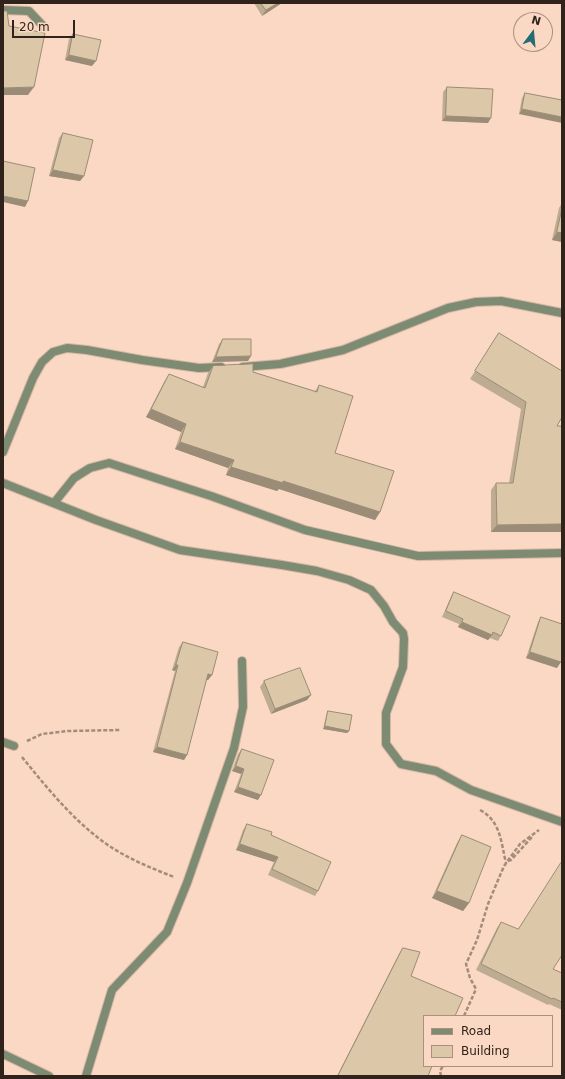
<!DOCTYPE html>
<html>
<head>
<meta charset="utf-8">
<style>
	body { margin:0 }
	#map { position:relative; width:565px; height:1079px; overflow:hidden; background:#fad8c3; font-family:"DejaVu Sans",sans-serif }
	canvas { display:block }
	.frame { position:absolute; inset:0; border:4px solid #2f231b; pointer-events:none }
	.legend { position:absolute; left:423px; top:1015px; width:130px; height:52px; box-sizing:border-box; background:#fad8c3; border:1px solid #a99080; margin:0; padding:5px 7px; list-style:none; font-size:12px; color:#2f231b }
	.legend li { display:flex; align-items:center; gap:8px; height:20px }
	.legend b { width:20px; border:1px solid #a99080 }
	.north { position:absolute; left:513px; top:12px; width:40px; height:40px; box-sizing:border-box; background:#fad8c3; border:1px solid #a99080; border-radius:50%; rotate:16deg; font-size:11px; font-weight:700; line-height:16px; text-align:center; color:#2f231b }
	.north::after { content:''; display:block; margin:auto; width:14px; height:18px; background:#236e74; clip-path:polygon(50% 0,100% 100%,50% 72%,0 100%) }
	.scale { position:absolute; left:12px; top:20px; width:63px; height:18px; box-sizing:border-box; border:2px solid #2f231b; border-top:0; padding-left:5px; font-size:12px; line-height:14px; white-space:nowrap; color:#2f231b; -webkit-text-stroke:3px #fad8c3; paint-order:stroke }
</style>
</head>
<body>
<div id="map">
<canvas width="565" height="1079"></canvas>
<div class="frame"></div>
<ul class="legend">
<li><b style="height:5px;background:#7c8b72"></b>Road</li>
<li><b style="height:11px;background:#dcc8a9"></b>Building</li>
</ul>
<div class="north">N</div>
<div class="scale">20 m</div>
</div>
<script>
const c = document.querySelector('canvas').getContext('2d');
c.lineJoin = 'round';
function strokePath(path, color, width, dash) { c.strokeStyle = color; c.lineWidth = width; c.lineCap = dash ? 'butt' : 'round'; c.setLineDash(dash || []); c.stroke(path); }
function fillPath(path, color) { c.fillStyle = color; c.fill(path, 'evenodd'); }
const lane = new Path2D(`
	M 3,10 L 29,11 L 44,27`);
const street = new Path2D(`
	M 243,367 L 280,364 L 343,350 L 448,308 L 476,302 L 501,301 L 562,313
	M 3,452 L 33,378 L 42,362 L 53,352 L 67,348 L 87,350 L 142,360 L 199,368 L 221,367
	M 3,483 L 96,520 L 180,550 L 282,565 L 317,571 L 349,580 L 371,590 L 384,606 L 393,622 L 403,633 L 404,639 L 403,667 L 386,713 L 386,744 L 401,764 L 436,771 L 471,790 L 562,822
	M 54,503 L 74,478 L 90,468 L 109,463 L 211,496 L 305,530 L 418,556 L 562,553
	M 3,742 L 14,746
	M 3,1054 L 49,1076
	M 86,1076 L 112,990 L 167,932 L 187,883 L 234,748 L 243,707 L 242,661`);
strokePath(lane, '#d5b7a5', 10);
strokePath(street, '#d5b7a5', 10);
strokePath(new Path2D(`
	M 27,741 L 42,734 L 68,731 L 121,730
	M 22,757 C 47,788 73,820 105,843 C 126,858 151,868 174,877
	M 480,810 C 501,821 501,843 506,863
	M 508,861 L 511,860 L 533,836
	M 464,1016 L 476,989 L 470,978 L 466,964 L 477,940 L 488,904 L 504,866 L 520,844 L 539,830
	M 441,1076 L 440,1071 L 443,1066`), '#a48b7c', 2.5, [4, 2]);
strokePath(lane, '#7c8b72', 8);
strokePath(street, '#7c8b72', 8);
fillPath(new Path2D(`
	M 254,3 L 282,3 L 262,16 Z
	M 73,34 L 92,66 L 65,60 L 69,39 Z
	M 447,87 L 488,123 L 442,121 L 443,92 Z
	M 525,93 L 562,100 L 519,114 L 522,98 Z
	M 63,133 L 84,176 L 80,181 L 49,176 L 59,138 Z
	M 562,203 L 562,242 L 552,240 L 559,208 Z
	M 499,333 L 557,426 L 562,532 L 491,532 L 491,490 L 496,483 L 509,483 L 521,409 L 470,379 Z
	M 223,339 L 248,361 L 212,362 L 219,344 Z
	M 213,366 L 253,372 L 315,391 L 319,385 L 335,453 L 380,512 L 375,520 L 279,489 L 277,491 L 226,475 L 228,468 L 175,449 L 181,432 L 146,417 L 164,382 L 169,374 L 203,387 L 208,373 Z
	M 454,592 L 501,636 L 498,641 L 490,638 L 488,640 L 458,627 L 459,624 L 442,617 L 451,597 Z
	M 541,617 L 557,668 L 526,658 L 538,622 Z
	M 183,642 L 212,675 L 208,680 L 206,680 L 187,755 L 184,760 L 153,752 L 175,671 L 172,670 L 179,647 Z
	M 264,681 L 311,695 L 307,700 L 271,714 L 260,687 Z
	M 328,711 L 349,731 L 347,733 L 323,729 L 327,713 Z
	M 242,749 L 258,800 L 234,792 L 241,774 L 232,771 L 238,754 Z
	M 247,824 L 271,835 L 318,891 L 315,896 L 268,875 L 274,862 L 236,850 L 243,830 Z
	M 462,835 L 469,903 L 463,911 L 432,898 L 457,843 Z
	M 501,922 L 553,969 L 562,973 L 562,1010 L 549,1004 L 548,1005 L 476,970 L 497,928 Z
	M 403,948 L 411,976 L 428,1076 L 337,1076 L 399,954 Z`), '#bdac91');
fillPath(new Path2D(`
	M 278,3 L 282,3 L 262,16 L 266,10 Z
	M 69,55 L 96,61 L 92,66 L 65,60 Z
	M 34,87 L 28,95 L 3,95 L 3,88 Z
	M 522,109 L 562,117 L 562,123 L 519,114 Z
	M 446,116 L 491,118 L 488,123 L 442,121 Z
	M 53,170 L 84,176 L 80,181 L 49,176 Z
	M 3,196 L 28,201 L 25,207 L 3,202 Z
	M 557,232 L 562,233 L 562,242 L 552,240 Z
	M 251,356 L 248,361 L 212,362 L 216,357 Z
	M 151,409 L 186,424 L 181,432 L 146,417 Z
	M 180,442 L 234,460 L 228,468 L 175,449 Z
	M 231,467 L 283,481 L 380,512 L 375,520 L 279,489 L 277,491 L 226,475 Z
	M 562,524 L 562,532 L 491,532 L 497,525 Z
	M 462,622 L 492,635 L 488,640 L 458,627 Z
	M 530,652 L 561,662 L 557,668 L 526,658 Z
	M 176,665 L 178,665 L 175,671 L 172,670 Z
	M 208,674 L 212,675 L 208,680 L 204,679 Z
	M 311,695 L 307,700 L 271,714 L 275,709 Z
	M 325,726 L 349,731 L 347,733 L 323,729 Z
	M 157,747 L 187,755 L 184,760 L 153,752 Z
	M 236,766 L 244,769 L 241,774 L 232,771 Z
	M 238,787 L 261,795 L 258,800 L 234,792 Z
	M 240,844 L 278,857 L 274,862 L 236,850 Z
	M 437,891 L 469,903 L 463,911 L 432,898 Z`), '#9a8c76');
const building = new Path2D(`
	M 261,3 L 278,3 L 266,10 Z
	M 3,11 L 7,11 L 9,26 L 45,33 L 34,87 L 3,88 Z
	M 73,34 L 101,40 L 96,61 L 69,55 Z
	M 447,87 L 493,89 L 491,118 L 446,116 Z
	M 525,93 L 562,100 L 562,117 L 522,109 Z
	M 63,133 L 93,140 L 84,176 L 53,170 Z
	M 3,161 L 35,168 L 28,201 L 3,196 Z
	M 562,209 L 562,233 L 557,232 Z
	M 499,333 L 562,371 L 562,417 L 557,426 L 562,426 L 562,524 L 497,525 L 496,483 L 513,483 L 526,402 L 475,371 Z
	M 223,339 L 251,339 L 251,356 L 216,357 Z
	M 253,364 L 253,372 L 317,392 L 319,385 L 353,396 L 335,453 L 394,471 L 380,512 L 283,481 L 283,483 L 231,467 L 234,460 L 180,442 L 186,424 L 151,409 L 169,374 L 205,388 L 213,366 Z
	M 454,592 L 510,616 L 501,636 L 493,632 L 492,635 L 462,622 L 463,619 L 446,611 Z
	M 541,617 L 562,624 L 562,659 L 561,662 L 530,652 Z
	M 183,642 L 218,652 L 212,675 L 208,674 L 187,755 L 157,747 L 178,665 L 176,665 Z
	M 300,668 L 311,695 L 275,709 L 264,681 Z
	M 328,711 L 352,715 L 349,731 L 325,726 Z
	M 242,749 L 274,760 L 261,795 L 238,787 L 244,769 L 236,766 Z
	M 247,824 L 272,832 L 271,835 L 331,862 L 318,891 L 272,869 L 278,857 L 240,844 Z
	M 462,835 L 491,847 L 469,903 L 437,891 Z
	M 561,863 L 562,864 L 562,955 L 553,969 L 562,973 L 562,1002 L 553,998 L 552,999 L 481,964 L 501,922 L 518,929 Z
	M 403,948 L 420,952 L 411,976 L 463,998 L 455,1016 L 424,1016 L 424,1066 L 432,1066 L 428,1076 L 338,1076 Z`);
fillPath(building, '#dcc8a9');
strokePath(building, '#9a8c76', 1);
</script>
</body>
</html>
